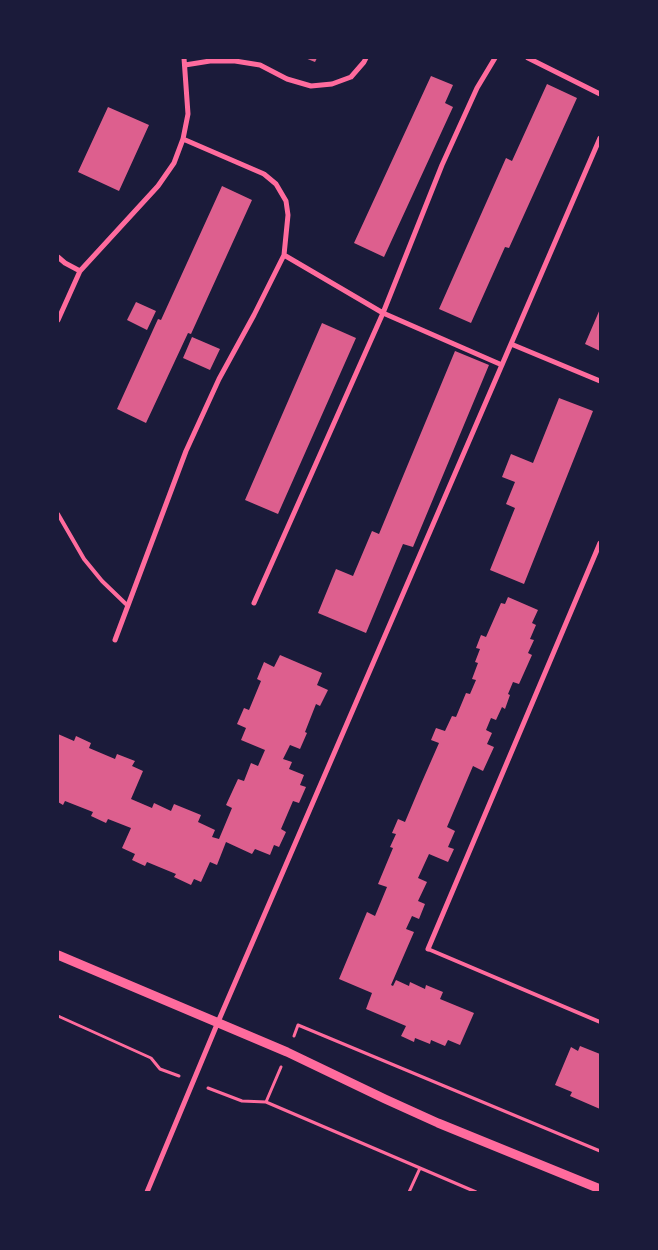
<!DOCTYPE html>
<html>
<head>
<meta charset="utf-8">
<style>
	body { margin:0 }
	#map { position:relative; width:658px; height:1250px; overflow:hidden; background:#1b1b3a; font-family:Literata,serif }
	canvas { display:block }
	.frame { position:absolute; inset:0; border:59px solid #1b1b3a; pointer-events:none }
</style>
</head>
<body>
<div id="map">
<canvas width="658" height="1250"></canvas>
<div class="frame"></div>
</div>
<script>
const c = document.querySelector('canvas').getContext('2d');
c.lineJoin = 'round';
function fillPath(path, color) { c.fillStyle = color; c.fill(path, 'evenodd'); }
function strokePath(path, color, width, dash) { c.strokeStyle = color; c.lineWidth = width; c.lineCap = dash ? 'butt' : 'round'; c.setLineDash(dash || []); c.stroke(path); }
fillPath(new Path2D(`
	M 305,58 L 317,58 L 315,62 Z
	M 431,76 L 453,85 L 445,103 L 453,107 L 384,257 L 354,243 Z
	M 547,84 L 577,98 L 509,248 L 505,247 L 471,323 L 439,309 L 506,158 L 512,161 Z
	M 108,107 L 149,125 L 119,191 L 78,172 Z
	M 222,186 L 252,200 L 191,334 L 188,333 L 146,423 L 117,409 L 158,319 L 161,320 Z
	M 136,302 L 156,311 L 147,330 L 127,320 Z
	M 600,309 L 600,351 L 585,344 Z
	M 322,323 L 356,338 L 278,514 L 245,500 Z
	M 192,337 L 220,349 L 210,370 L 183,358 Z
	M 455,351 L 489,365 L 413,547 L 403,544 L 366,633 L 318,613 L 336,569 L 353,576 L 372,531 L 379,534 Z
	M 559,398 L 593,411 L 524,584 L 490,570 L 515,508 L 506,504 L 515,482 L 502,477 L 511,454 L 533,463 Z
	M 508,597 L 538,610 L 532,623 L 536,625 L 530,639 L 534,640 L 528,653 L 532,655 L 519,684 L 513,682 L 508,694 L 510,695 L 505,709 L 502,707 L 496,720 L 491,718 L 486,730 L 492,733 L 487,744 L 494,747 L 483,771 L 473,766 L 447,827 L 455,831 L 448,847 L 454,849 L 448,862 L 429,854 L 418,878 L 427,882 L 418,901 L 425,904 L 419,919 L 412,916 L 406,929 L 414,932 L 391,985 L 393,986 L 396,980 L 409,986 L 410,982 L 425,989 L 426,985 L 443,992 L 440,999 L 474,1013 L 460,1045 L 448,1040 L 445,1046 L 431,1040 L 430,1044 L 415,1038 L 414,1042 L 401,1036 L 406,1026 L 366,1009 L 372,993 L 339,979 L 367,912 L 375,916 L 387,887 L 378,884 L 393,848 L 390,847 L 396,834 L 392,833 L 398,819 L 405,822 L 421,784 L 439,743 L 431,740 L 436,728 L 445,731 L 452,716 L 456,717 L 466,693 L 470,694 L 476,680 L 472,679 L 478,663 L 475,662 L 480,649 L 476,648 L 481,635 L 486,637 L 501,603 L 505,604 Z
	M 280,655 L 322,673 L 317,685 L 328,690 L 320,706 L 316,704 L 305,732 L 307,733 L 300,749 L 290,745 L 283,759 L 292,762 L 289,769 L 304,775 L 300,785 L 306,787 L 299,803 L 293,801 L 281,829 L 286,832 L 279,847 L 274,845 L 270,855 L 255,849 L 252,854 L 226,842 L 217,865 L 210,862 L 201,882 L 194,879 L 191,885 L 174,877 L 176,874 L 147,862 L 145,866 L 132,860 L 135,854 L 122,848 L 131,828 L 108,819 L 106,823 L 91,816 L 93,812 L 65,801 L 63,805 L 58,802 L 58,734 L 74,741 L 76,736 L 91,743 L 89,748 L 115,759 L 117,754 L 135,761 L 132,766 L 143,771 L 131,799 L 152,808 L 154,803 L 171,811 L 174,804 L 201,815 L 198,822 L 215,830 L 212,837 L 219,839 L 232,808 L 226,805 L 238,779 L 244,781 L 251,763 L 258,766 L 265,750 L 241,740 L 246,728 L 237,724 L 244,708 L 249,710 L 261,681 L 257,679 L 264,662 L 274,667 Z
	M 580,1046 L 600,1054 L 600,1109 L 570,1096 L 572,1092 L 555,1085 L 571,1047 L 578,1051 Z`), '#dd5f8e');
strokePath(new Path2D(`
	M 58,1016 L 151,1058 L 160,1069 L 179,1076
	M 294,1036 L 298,1025 L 600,1151
	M 208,1088 L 242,1101 L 266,1102 L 476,1192
	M 266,1102 L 281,1067
	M 409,1192 L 420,1168`), '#ff6b9d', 3);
strokePath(new Path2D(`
	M 58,514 L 84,559 L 102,581 L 128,606
	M 428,949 L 600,1022`), '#ff6b9d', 4);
strokePath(new Path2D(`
	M 528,58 L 600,94
	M 185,65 L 210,61 L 235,61 L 260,65 L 287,79 L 311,86 L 332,84 L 351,77 L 364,62 L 366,58
	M 183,139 L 264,174 L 276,184 L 286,201 L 288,215 L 284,255 L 383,313 L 502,365
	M 58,257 L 65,263 L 80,271
	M 58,320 L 80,271 L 158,186 L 174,163 L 183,139 L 188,114 L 184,58
	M 511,344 L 600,381
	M 254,603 L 383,313 L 442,165 L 477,88 L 495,58
	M 115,640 L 186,451 L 219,379 L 254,315 L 284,255
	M 428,949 L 600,543
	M 147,1192 L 218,1022 L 600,138`), '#ff6b9d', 5);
strokePath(new Path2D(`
	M 58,955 L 287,1052 L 385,1099 L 438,1123 L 600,1189`), '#ff6b9d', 9);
</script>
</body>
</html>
